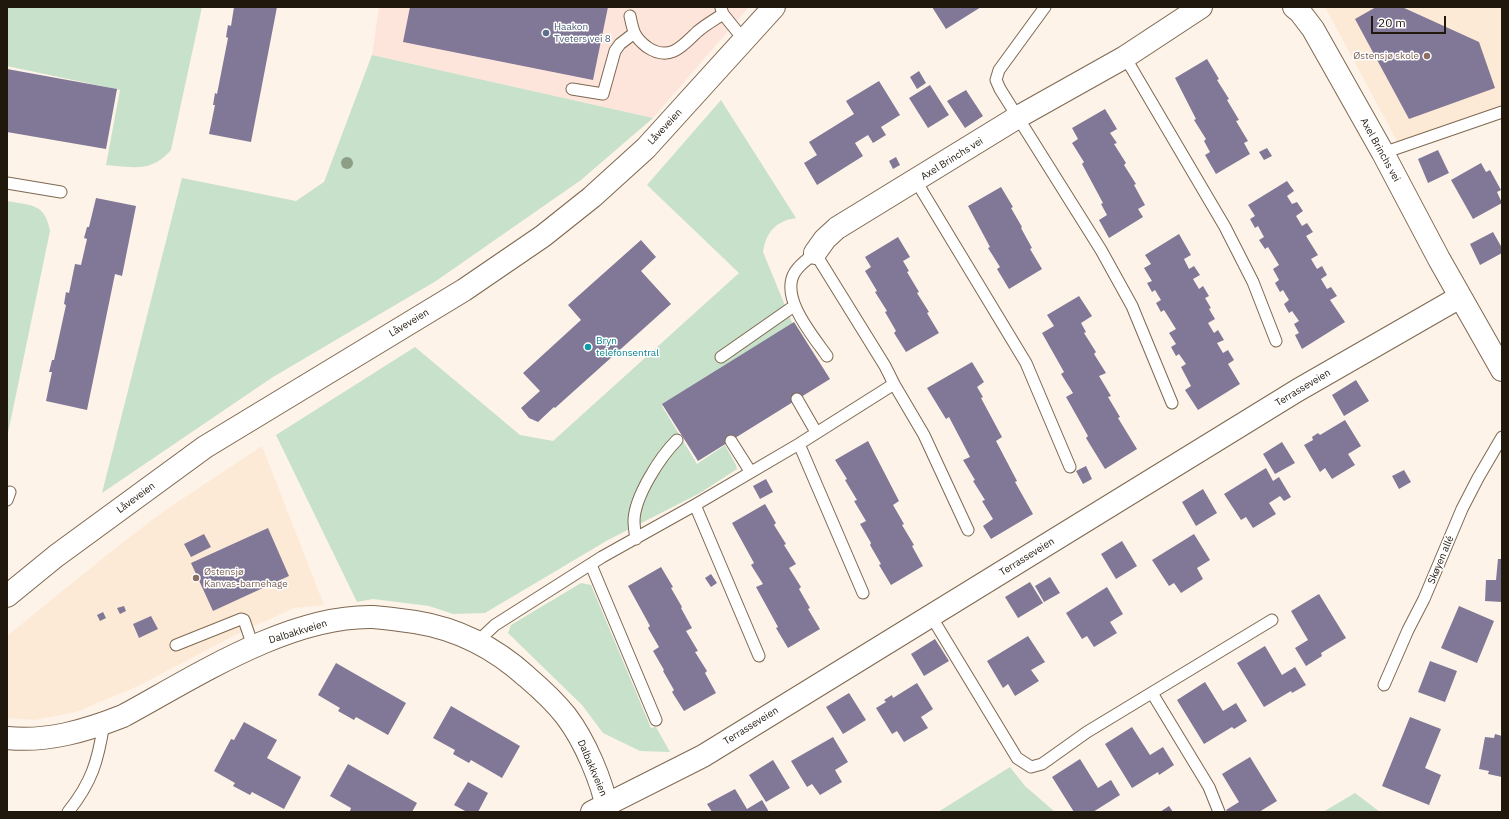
<!DOCTYPE html>
<html>
<head>
<meta charset="utf-8">
<style>
	body { margin:0 }
	#map { position:relative; width:1509px; height:819px; overflow:hidden; background:#fdf3e8; font-family:"IBM Plex Sans",sans-serif }
	canvas { display:block }
	.frame { position:absolute; inset:0; border:8px solid #20170d; pointer-events:none }
	.scale { position:absolute; left:1371px; top:16px; width:75px; height:18px; box-sizing:border-box; border:2px solid #20170d; border-top:0; padding-left:5px; font-size:12px; line-height:14px; white-space:nowrap; color:#20170d; -webkit-text-stroke:3px #fff; paint-order:stroke }
</style>
</head>
<body>
<div id="map">
<canvas width="1509" height="819"></canvas>
<div class="frame"></div>
<div class="scale">20 m</div>
</div>
<script>
const c = document.querySelector('canvas').getContext('2d');
c.lineJoin = 'round';
function fillPath(path, color) { c.fillStyle = color; c.fill(path, 'evenodd'); }
function strokePath(path, color, width, dash) { c.strokeStyle = color; c.lineWidth = width; c.lineCap = dash ? 'butt' : 'round'; c.setLineDash(dash || []); c.stroke(path); }
function drawText(font, color, halo, rows, align = 'center') {
  c.font = font + ' "IBM Plex Sans",sans-serif'; c.lineWidth = 3; c.setLineDash([]); c.textBaseline = 'middle'; c.strokeStyle = halo; c.fillStyle = color; for (const [text, x, y, turn = 0] of rows) {
    c.save(); c.translate(x, y); c.rotate((+turn || 0) * Math.PI / 180); c.textAlign = isNaN(turn) ? turn : align; if (halo) c.strokeText(text, 0, 0); c.fillText(text, 0, 0); c.restore();
  }
}
fillPath(new Path2D(`
	M 379,7 L 749,7 L 653,118 L 372,55 Z`), '#fee5dc');
fillPath(new Path2D(`
	M 1325,7 L 1502,7 L 1502,105 L 1398,143 Z
	M 262,446 L 324,605 L 294,608 L 243,631 L 138,686 L 76,712 L 35,720 L 7,718 L 7,636 L 113,550 L 164,511 Z`), '#fdead6');
fillPath(new Path2D(`
	M 7,7 L 202,7 L 171,150 C 151,173 134,167 106,165 L 120,90 L 7,66 Z
	M 372,55 L 653,118 L 581,180 L 436,281 L 273,377 L 102,493 L 182,178 L 296,201 L 324,182 Z
	M 721,100 L 796,218 C 775,221 766,233 763,252 L 793,325 L 662,406 L 697,464 L 725,445 L 736,465 L 737,469 L 700,493 L 608,540 L 485,613 L 453,614 L 429,606 L 373,599 L 357,602 L 276,435 L 415,347 L 520,435 L 553,441 L 739,273 L 647,185 Z
	M 7,201 C 32,206 45,203 50,231 L 8,433 Z
	M 581,583 L 591,585 L 651,728 L 656,727 L 670,752 L 640,751 L 603,733 L 582,705 L 508,633 L 511,625 Z
	M 1010,767 L 1025,786 L 1055,812 L 938,812 Z
	M 1355,793 L 1380,812 L 1323,812 Z`), '#c8e1ca');
fillPath(new Path2D(`
	M 234,7 L 277,7 L 251,142 L 209,134 L 215,105 L 213,105 L 215,93 L 217,94 L 228,38 L 226,37 L 228,25 L 231,26 Z
	M 410,7 L 608,7 L 593,80 L 403,42 Z
	M 932,7 L 981,7 L 946,29 Z
	M 1376,7 L 1402,7 L 1479,42 L 1495,88 L 1409,119 L 1355,19 Z
	M 1207,59 L 1219,79 L 1217,80 L 1229,99 L 1227,100 L 1239,120 L 1236,121 L 1248,141 L 1244,143 L 1250,154 L 1216,174 L 1205,155 L 1210,152 L 1204,141 L 1206,139 L 1194,120 L 1196,119 L 1175,78 Z
	M 7,69 L 117,89 L 106,149 L 7,132 Z
	M 919,71 L 926,83 L 917,89 L 910,77 Z
	M 879,81 L 900,115 L 881,127 L 886,135 L 873,143 L 868,135 L 855,143 L 863,156 L 817,185 L 804,163 L 817,155 L 809,142 L 854,114 L 846,101 Z
	M 930,85 L 949,115 L 928,128 L 909,98 Z
	M 966,90 L 983,116 L 965,128 L 947,101 Z
	M 1105,109 L 1117,129 L 1110,133 L 1117,143 L 1114,144 L 1126,163 L 1124,165 L 1136,184 L 1134,185 L 1145,205 L 1138,209 L 1143,217 L 1109,238 L 1099,220 L 1107,215 L 1101,204 L 1103,203 L 1082,164 L 1084,162 L 1072,143 L 1078,139 L 1072,128 Z
	M 1267,148 L 1272,156 L 1264,160 L 1259,152 Z
	M 1438,150 L 1449,173 L 1428,183 L 1418,159 Z
	M 896,157 L 900,165 L 893,169 L 889,161 Z
	M 1481,163 L 1486,172 L 1490,170 L 1501,190 L 1497,192 L 1502,203 L 1473,219 L 1451,180 Z
	M 1287,181 L 1294,191 L 1287,196 L 1292,204 L 1297,202 L 1303,211 L 1296,216 L 1302,226 L 1307,223 L 1313,232 L 1306,236 L 1318,255 L 1311,259 L 1317,269 L 1322,266 L 1327,275 L 1321,279 L 1327,289 L 1331,287 L 1337,296 L 1330,300 L 1345,322 L 1302,349 L 1295,335 L 1299,333 L 1294,324 L 1299,321 L 1292,311 L 1289,313 L 1284,304 L 1289,300 L 1283,290 L 1280,292 L 1275,283 L 1279,280 L 1273,269 L 1279,265 L 1268,247 L 1265,249 L 1259,240 L 1264,237 L 1258,226 L 1255,228 L 1250,219 L 1255,216 L 1248,205 Z
	M 1001,187 L 1013,207 L 1011,208 L 1022,227 L 1021,228 L 1032,248 L 1030,249 L 1042,269 L 1009,289 L 997,269 L 1000,267 L 988,248 L 990,247 L 968,206 Z
	M 96,198 L 136,206 L 122,276 L 115,274 L 87,410 L 46,401 L 52,372 L 49,372 L 52,360 L 54,360 L 66,305 L 64,304 L 66,292 L 69,293 L 75,264 L 81,265 L 87,239 L 84,238 L 87,227 L 89,227 Z
	M 1493,232 L 1502,248 L 1502,253 L 1480,265 L 1470,244 Z
	M 1179,234 L 1191,255 L 1184,259 L 1189,269 L 1194,266 L 1200,275 L 1193,279 L 1199,289 L 1203,286 L 1209,296 L 1205,298 L 1211,308 L 1209,309 L 1215,319 L 1208,323 L 1214,333 L 1218,330 L 1224,340 L 1217,343 L 1223,353 L 1228,350 L 1234,360 L 1228,364 L 1240,384 L 1198,410 L 1185,390 L 1191,386 L 1181,367 L 1186,364 L 1179,354 L 1176,356 L 1171,347 L 1176,344 L 1169,333 L 1176,329 L 1164,310 L 1161,312 L 1156,303 L 1161,300 L 1155,290 L 1152,292 L 1147,283 L 1152,281 L 1144,268 L 1151,264 L 1145,255 Z
	M 898,237 L 910,257 L 903,261 L 909,271 L 907,272 L 919,292 L 917,293 L 929,312 L 927,313 L 939,333 L 906,352 L 894,333 L 896,331 L 885,312 L 887,311 L 875,292 L 877,291 L 865,271 L 871,267 L 865,257 Z
	M 641,240 L 656,257 L 641,271 L 671,304 L 555,408 L 554,407 L 538,422 L 529,418 L 521,408 L 540,391 L 523,373 L 581,320 L 568,305 Z
	M 1079,296 L 1092,316 L 1081,323 L 1086,332 L 1084,333 L 1096,352 L 1094,354 L 1106,373 L 1099,376 L 1111,396 L 1108,397 L 1120,417 L 1118,418 L 1137,449 L 1105,469 L 1086,438 L 1088,436 L 1066,397 L 1073,393 L 1061,374 L 1064,372 L 1042,333 L 1054,326 L 1047,315 Z
	M 794,322 L 830,379 L 698,461 L 662,404 Z
	M 972,362 L 984,382 L 977,387 L 983,397 L 981,398 L 1002,437 L 996,441 L 1017,481 L 1015,482 L 1033,514 L 991,539 L 983,526 L 993,519 L 982,501 L 985,500 L 973,481 L 975,480 L 963,460 L 970,457 L 949,417 L 946,419 L 927,388 Z
	M 1356,380 L 1369,401 L 1344,416 L 1332,395 Z
	M 1345,420 L 1361,446 L 1348,454 L 1355,465 L 1332,479 L 1325,468 L 1320,472 L 1304,445 L 1313,440 L 1312,437 L 1318,433 L 1320,435 Z
	M 868,441 L 899,501 L 893,505 L 904,524 L 902,525 L 914,545 L 912,546 L 923,566 L 891,585 L 879,565 L 881,564 L 870,545 L 871,543 L 860,524 L 866,521 L 854,501 L 857,500 L 845,480 L 847,479 L 835,460 Z
	M 1282,442 L 1295,463 L 1275,474 L 1263,454 Z
	M 1086,466 L 1092,479 L 1083,484 L 1076,471 Z
	M 1266,468 L 1273,481 L 1279,477 L 1291,497 L 1284,501 L 1280,496 L 1269,503 L 1276,514 L 1253,528 L 1246,517 L 1241,520 L 1224,494 Z
	M 1404,470 L 1411,482 L 1399,489 L 1392,476 Z
	M 766,479 L 773,492 L 760,499 L 753,486 Z
	M 1203,489 L 1217,513 L 1196,526 L 1182,502 Z
	M 765,504 L 776,523 L 774,525 L 786,544 L 784,545 L 796,564 L 789,568 L 801,587 L 799,589 L 810,608 L 808,609 L 820,629 L 788,648 L 776,628 L 778,627 L 756,587 L 763,584 L 751,565 L 754,563 L 732,523 Z
	M 268,528 L 289,576 L 213,611 L 191,563 Z
	M 204,534 L 211,547 L 191,557 L 184,544 Z
	M 1194,534 L 1210,560 L 1197,568 L 1203,579 L 1181,593 L 1174,583 L 1169,586 L 1152,560 Z
	M 1122,541 L 1137,566 L 1116,579 L 1101,554 Z
	M 1498,559 L 1502,559 L 1502,602 L 1485,601 L 1486,580 L 1496,580 Z
	M 661,567 L 673,587 L 671,588 L 682,607 L 681,608 L 692,628 L 686,631 L 698,651 L 695,652 L 707,671 L 705,673 L 716,693 L 684,711 L 672,692 L 674,690 L 663,671 L 664,670 L 653,651 L 659,647 L 648,628 L 650,626 L 628,586 Z
	M 711,574 L 717,583 L 711,587 L 705,578 Z
	M 1050,577 L 1060,593 L 1044,602 L 1035,586 Z
	M 1030,582 L 1043,603 L 1018,618 L 1005,597 Z
	M 1107,587 L 1123,614 L 1110,622 L 1117,633 L 1094,647 L 1087,636 L 1082,639 L 1066,613 Z
	M 1319,594 L 1346,638 L 1321,653 L 1322,656 L 1306,666 L 1295,648 L 1308,640 L 1291,611 Z
	M 124,606 L 126,611 L 120,614 L 117,608 Z
	M 1459,606 L 1494,621 L 1477,663 L 1441,648 Z
	M 103,612 L 106,618 L 100,621 L 97,615 Z
	M 151,616 L 158,629 L 139,638 L 133,624 Z
	M 1028,636 L 1045,662 L 1031,670 L 1039,681 L 1015,696 L 1008,684 L 1003,688 L 987,661 Z
	M 935,639 L 949,661 L 924,676 L 911,654 Z
	M 1265,646 L 1282,675 L 1295,667 L 1306,685 L 1292,693 L 1291,691 L 1264,707 L 1237,663 Z
	M 1430,661 L 1457,671 L 1445,702 L 1418,692 Z
	M 336,663 L 406,703 L 388,735 L 356,717 L 354,720 L 338,711 L 340,708 L 318,695 Z
	M 1205,682 L 1223,711 L 1236,703 L 1247,721 L 1234,729 L 1232,727 L 1204,744 L 1177,700 Z
	M 917,683 L 933,709 L 921,717 L 928,728 L 904,742 L 897,731 L 892,734 L 876,708 L 886,702 L 884,700 L 892,695 L 893,698 Z
	M 849,693 L 866,720 L 843,734 L 826,707 Z
	M 451,706 L 520,746 L 502,778 L 471,760 L 469,763 L 453,754 L 455,750 L 433,738 Z
	M 1410,717 L 1441,729 L 1425,768 L 1441,775 L 1429,805 L 1382,786 Z
	M 244,722 L 277,740 L 267,758 L 301,777 L 284,809 L 252,792 L 250,795 L 233,786 L 235,783 L 214,771 L 231,739 L 234,740 Z
	M 1132,727 L 1150,755 L 1163,747 L 1174,765 L 1159,775 L 1158,772 L 1132,788 L 1105,744 Z
	M 1495,734 L 1502,736 L 1502,777 L 1488,774 L 1489,771 L 1479,769 L 1485,737 L 1494,738 Z
	M 833,737 L 848,762 L 835,770 L 842,782 L 820,795 L 812,784 L 807,787 L 791,761 Z
	M 1250,757 L 1277,801 L 1259,812 L 1228,812 L 1226,810 L 1239,802 L 1222,774 Z
	M 1080,759 L 1098,788 L 1111,780 L 1120,795 L 1093,812 L 1074,812 L 1052,777 Z
	M 773,760 L 790,788 L 766,802 L 749,775 Z
	M 348,764 L 417,803 L 412,812 L 352,812 L 350,811 L 351,808 L 330,796 Z
	M 468,782 L 488,793 L 478,812 L 467,812 L 454,805 Z
	M 735,789 L 747,809 L 762,800 L 769,812 L 712,812 L 707,804 Z
	M 1169,806 L 1173,812 L 1160,812 Z`), '#807896');
const service = new Path2D(`
	M 1045,7 L 999,70 L 996,80 L 1000,89 L 1101,250 L 1132,306 L 1172,403
	M 721,8 L 723,14 L 744,40
	M 630,16 C 633,31 634,37 647,47 C 669,62 682,47 697,32 C 705,25 714,20 723,14
	M 1125,57 L 1225,227 L 1253,282 L 1276,341
	M 572,89 L 603,94 L 615,51 L 620,44 L 633,34
	M 1383,153 L 1502,112
	M 916,181 L 1026,363 L 1070,467
	M 7,183 L 61,192
	M 827,356 C 813,336 779,297 795,272 C 800,264 808,259 815,253 L 885,366 L 894,384 L 924,435 L 968,530
	M 721,357 L 794,306
	M 797,399 L 816,432
	M 731,441 L 750,471
	M 799,444 L 863,593
	M 7,500 L 10,492
	M 695,505 L 759,656
	M 636,539 C 635,533 634,526 634,520 C 635,496 660,457 677,440
	M 591,565 L 656,720
	M 931,616 L 1017,758 L 1031,767 L 1042,764 L 1087,732 L 1272,620
	M 478,641 L 495,625 L 602,557 L 695,505 L 799,444 L 894,384
	M 176,645 L 241,619 L 244,620 L 253,646
	M 1384,685 L 1408,630 L 1424,599 L 1462,509 L 1478,478 L 1502,437
	M 1152,693 L 1209,787 L 1219,812
	M 68,812 C 92,782 98,761 104,723`);
const minor = new Path2D(`
	M 1294,7 L 1300,12 L 1313,29 L 1383,153 L 1439,259 L 1502,370
	M 815,253 L 825,239 L 837,228 L 1018,117 L 1125,57 L 1201,7
	M 7,596 L 56,556 L 205,447 L 464,290 L 543,236 L 592,197 L 646,148 L 774,7
	M 7,738 C 48,742 85,731 123,716 C 195,677 289,615 373,617 C 387,618 401,620 415,622 C 459,629 495,648 527,677 C 541,689 555,702 566,716 C 585,741 602,781 608,812
	M 592,812 L 703,756 L 1298,390 L 1460,297`);
strokePath(service, '#7e6850', 13);
strokePath(minor, '#7e6850', 24);
strokePath(service, '#fff', 11);
strokePath(minor, '#fff', 22);
c.fillStyle = '#8c9e85';
for (const [x, y] of [
	[347,163]
]) { c.beginPath(); c.arc(x, y, 6, 0, 2 * Math.PI); c.fill(); }
for (const [x, y, r, color] of [
	[546,33,4,"#5c6f8a"],
	[1427,56,4,"#8d6e63"],
	[588,347,4,"#0f9aa8"],
	[196,578,4,"#8d6e63"]
]) { const dot = new Path2D(); dot.arc(x, y, r, 0, 2 * Math.PI); c.fillStyle = color; c.fill(dot); strokePath(dot, '#fff', 1.5); }
drawText('10px', '#4e5e75', '#fff', [
	["Haakon",554,27],
	["Tveters vei 8",554,39]
], 'left');
drawText('10px', '#785e54', '#fff', [
	["Østensjø skole",1419,56],
	["Østensjø",204,572,"left"],
	["Kanvas-barnehage",204,584,"left"]
], 'right');
drawText('10px', '#20170d', '#fff', [
	["Låveveien",665,127,-47],
	["Axel Brinchs vei",1380,150,61],
	["Axel Brinchs vei",952,159,-32],
	["Låveveien",409,323,-31],
	["Terrasseveien",1303,388,-31],
	["Låveveien",136,498,-36],
	["Terrasseveien",1027,557,-32],
	["Skøyen allé",1441,560,-67],
	["Dalbakkveien",298,632,-17],
	["Terrasseveien",751,726,-32],
	["Dalbakkveien",592,768,67]
]);
drawText('10px', '#0d838f', '#fff', [
	["Bryn",596,341],
	["telefonsentral",596,353]
], 'left');
</script>
</body>
</html>
